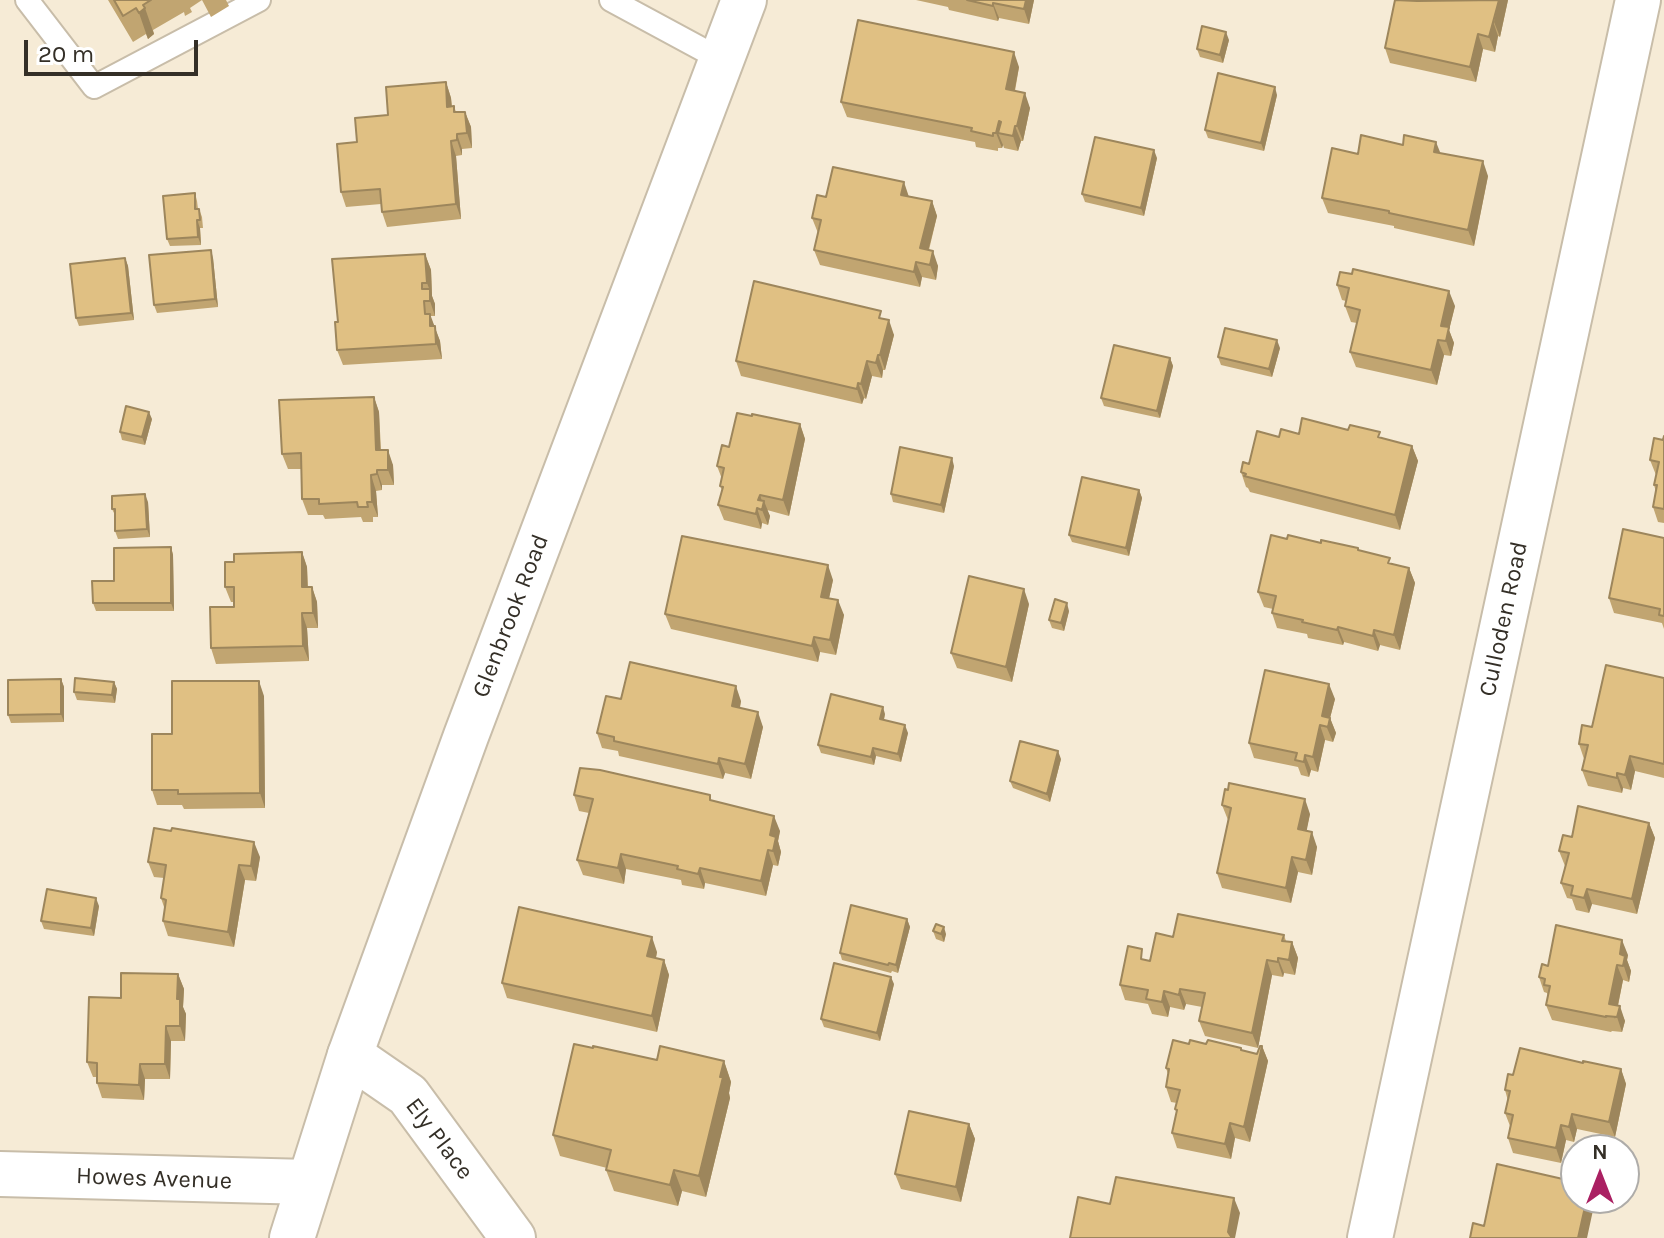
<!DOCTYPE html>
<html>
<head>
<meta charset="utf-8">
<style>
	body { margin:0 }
	#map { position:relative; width:1664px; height:1238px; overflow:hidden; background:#f6ebd6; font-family:Karla,sans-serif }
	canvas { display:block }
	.north { position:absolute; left:1560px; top:1134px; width:80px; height:80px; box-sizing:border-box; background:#fff; border:2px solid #aeaca9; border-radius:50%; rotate:0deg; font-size:22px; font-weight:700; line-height:32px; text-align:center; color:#342f27 }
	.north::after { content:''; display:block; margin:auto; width:28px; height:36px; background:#aa2062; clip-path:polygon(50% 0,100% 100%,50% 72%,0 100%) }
	.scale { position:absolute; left:24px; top:40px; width:174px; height:36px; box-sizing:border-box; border:4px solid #342f27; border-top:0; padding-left:10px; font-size:24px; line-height:28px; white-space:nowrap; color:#342f27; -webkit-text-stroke:6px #fff; paint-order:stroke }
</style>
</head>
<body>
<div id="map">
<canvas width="1664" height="1238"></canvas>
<div class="north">N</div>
<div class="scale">20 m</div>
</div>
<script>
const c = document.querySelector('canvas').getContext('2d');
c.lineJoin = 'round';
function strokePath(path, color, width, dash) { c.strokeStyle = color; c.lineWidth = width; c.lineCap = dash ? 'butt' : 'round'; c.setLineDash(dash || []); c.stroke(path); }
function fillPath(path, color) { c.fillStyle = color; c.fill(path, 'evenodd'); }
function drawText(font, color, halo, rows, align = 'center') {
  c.font = font + ' Karla,sans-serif'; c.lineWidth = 6; c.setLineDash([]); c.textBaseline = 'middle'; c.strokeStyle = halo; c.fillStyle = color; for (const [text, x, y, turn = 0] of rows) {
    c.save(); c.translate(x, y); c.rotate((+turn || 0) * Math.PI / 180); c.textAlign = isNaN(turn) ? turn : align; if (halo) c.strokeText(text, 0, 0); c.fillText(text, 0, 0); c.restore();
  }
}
const service = new Path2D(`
	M 27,0 L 94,87 L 259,0
	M 611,0 L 722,60`);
const minor = new Path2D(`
	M 350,1055 L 408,1095 L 513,1238
	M 0,1174 L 309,1182
	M 1370,1238 L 1638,0`);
const tertiary = new Path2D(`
	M 292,1238 L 350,1055 L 466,736 L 744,0`);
strokePath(service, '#c8bda9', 26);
strokePath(minor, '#c8bda9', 48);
strokePath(tertiary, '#c8bda9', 48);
strokePath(service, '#fff', 22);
strokePath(minor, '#fff', 44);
strokePath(tertiary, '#fff', 44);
fillPath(new Path2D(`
	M 108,0 L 226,0 L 229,6 L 211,17 L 202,0 L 190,8 L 192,12 L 185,16 L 184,12 L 153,30 L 154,34 L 148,39 L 146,34 L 133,42 Z
	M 916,0 L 1034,0 L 1029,24 L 999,18 L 998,21 L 949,10 L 948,7 Z
	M 1417,0 L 1508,0 L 1500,37 L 1498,36 L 1495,52 L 1483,49 L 1476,82 L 1390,63 L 1385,48 Z
	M 1229,40 L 1223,63 L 1200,57 L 1197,49 Z
	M 1019,67 L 1015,91 L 1030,108 L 1023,141 L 1021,141 L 1018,151 L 1004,148 L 1003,145 L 1002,148 L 998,148 L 998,151 L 976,147 L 975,142 L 847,117 L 841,102 Z
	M 446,82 L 451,98 L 452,107 L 454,106 L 456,112 L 465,112 L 471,127 L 472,148 L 462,149 L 462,155 L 456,156 L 461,219 L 387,227 L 382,212 L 381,204 L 346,207 L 341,192 L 357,142 L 388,115 Z
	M 1277,95 L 1264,151 L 1208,138 L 1205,130 Z
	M 1440,153 L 1488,176 L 1474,246 L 1394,228 L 1394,226 L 1328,213 L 1322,198 L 1358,154 Z
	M 1157,158 L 1144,216 L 1085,202 L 1082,194 Z
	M 195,193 L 197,201 L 198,209 L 199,209 L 202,217 L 203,228 L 200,228 L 201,245 L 170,246 L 167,239 Z
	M 909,196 L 932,201 L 937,216 L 929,250 L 938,266 L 936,280 L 922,277 L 920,287 L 820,265 L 814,250 L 818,233 L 812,218 L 826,197 Z
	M 425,254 L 431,270 L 432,296 L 435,304 L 435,316 L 430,316 L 440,341 L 442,359 L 343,365 L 337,350 L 338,322 Z
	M 125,258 L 128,266 L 134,320 L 79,326 L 76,318 Z
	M 213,258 L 218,307 L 157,313 L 154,305 Z
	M 1337,285 L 1455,306 L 1449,330 L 1454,343 L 1451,356 L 1444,355 L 1437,385 L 1356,367 L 1350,352 L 1357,323 L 1351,322 L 1345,306 L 1346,301 L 1342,300 Z
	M 883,319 L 894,335 L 885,370 L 883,370 L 882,378 L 872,376 L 866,399 L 864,398 L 862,404 L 741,376 L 736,361 Z
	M 1280,348 L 1272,377 L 1221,365 L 1218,357 Z
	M 1170,358 L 1173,366 L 1160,418 L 1104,406 L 1101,398 Z
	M 374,397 L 379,412 L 381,450 L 393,465 L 394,485 L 382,485 L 382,490 L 376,491 L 378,517 L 373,517 L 373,522 L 363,522 L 361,517 L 325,519 L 323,515 L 308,515 L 302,499 L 302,469 L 288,469 L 282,454 Z
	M 152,419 L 145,445 L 122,440 L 120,432 Z
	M 800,424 L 805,439 L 789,516 L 767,510 L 770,516 L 768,525 L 762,523 L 761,529 L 724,520 L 718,505 L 722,490 L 720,486 L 722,479 L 717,466 L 729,447 Z
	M 1348,430 L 1412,446 L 1418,461 L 1400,530 L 1250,492 L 1248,488 L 1246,487 L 1241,472 L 1279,437 Z
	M 1664,436 L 1664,523 L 1658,522 L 1653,507 L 1656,492 L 1654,485 L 1656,475 L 1650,460 L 1663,440 Z
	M 954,466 L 944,513 L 893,502 L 891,494 Z
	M 1139,490 L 1142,498 L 1129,556 L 1072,542 L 1069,535 Z
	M 148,502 L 150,537 L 118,539 L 115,531 L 115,515 L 112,509 Z
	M 1664,538 L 1664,629 L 1662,623 L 1614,613 L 1609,598 Z
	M 1287,539 L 1358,548 L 1359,551 L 1392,564 L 1409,568 L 1415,583 L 1400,650 L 1380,645 L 1378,651 L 1344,642 L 1343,645 L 1308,638 L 1307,634 L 1277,628 L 1272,613 L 1273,609 L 1264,607 L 1258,592 Z
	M 171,547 L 173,555 L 174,611 L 96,611 L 93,603 L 114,581 Z
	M 302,552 L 307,567 L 308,587 L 312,587 L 317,602 L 318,628 L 307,628 L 309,661 L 216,664 L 211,648 L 234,607 L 234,602 L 231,602 L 225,587 L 234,562 Z
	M 833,580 L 829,598 L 844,615 L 836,655 L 820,652 L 818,662 L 671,629 L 665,614 Z
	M 1029,604 L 1012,682 L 957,668 L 951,653 Z
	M 1069,611 L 1064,631 L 1052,628 L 1049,620 Z
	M 1664,678 L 1664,778 L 1635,771 L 1631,790 L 1623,788 L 1622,793 L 1588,786 L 1582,770 L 1584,759 L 1579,744 L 1592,727 Z
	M 61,679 L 64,687 L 64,722 L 11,723 L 8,715 Z
	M 114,682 L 117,689 L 115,703 L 77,700 L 74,692 Z
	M 264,696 L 265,808 L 184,809 L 182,805 L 157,805 L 152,790 L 172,734 Z
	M 621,699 L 741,701 L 740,708 L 763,727 L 751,779 L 725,773 L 723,779 L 619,756 L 618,751 L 602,748 L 597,733 Z
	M 1335,699 L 1330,718 L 1336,733 L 1333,742 L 1325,740 L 1318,772 L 1311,770 L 1309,777 L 1301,775 L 1298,767 L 1254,758 L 1249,743 Z
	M 885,714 L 884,720 L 908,733 L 901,762 L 876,756 L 874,765 L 821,753 L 818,745 Z
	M 1061,759 L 1050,802 L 1013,788 L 1010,781 Z
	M 574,795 L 712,801 L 780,831 L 778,841 L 781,852 L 778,866 L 773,865 L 766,896 L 705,883 L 704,889 L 682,885 L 681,880 L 626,869 L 624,884 L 583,875 L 577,860 L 589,813 L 579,811 Z
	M 1222,805 L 1310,814 L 1306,831 L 1317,847 L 1312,875 L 1298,872 L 1291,903 L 1222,888 L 1217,873 L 1228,820 Z
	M 1649,823 L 1655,838 L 1637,914 L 1592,904 L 1589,913 L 1576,910 L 1572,899 L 1567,898 L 1561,883 L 1565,866 L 1559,851 L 1572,837 Z
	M 260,857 L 256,881 L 245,880 L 234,947 L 168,936 L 163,921 L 165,910 L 161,898 L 164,878 L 154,877 L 148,862 Z
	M 99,906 L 94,936 L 44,929 L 41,921 Z
	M 907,919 L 910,927 L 898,973 L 892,971 L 891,973 L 842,960 L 840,953 Z
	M 933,931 L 946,934 L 944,942 L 936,939 Z
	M 1284,935 L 1286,941 L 1292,942 L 1298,958 L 1295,975 L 1284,973 L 1283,977 L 1272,975 L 1258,1048 L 1205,1036 L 1199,1021 L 1202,1007 L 1186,1004 L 1184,1010 L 1170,1007 L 1168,1017 L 1152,1014 L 1148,1004 L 1125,1000 L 1120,985 L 1146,960 L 1150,961 L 1173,937 Z
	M 657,952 L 656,958 L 664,960 L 669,975 L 657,1032 L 507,998 L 502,983 Z
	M 1628,955 L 1627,960 L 1631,971 L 1629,982 L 1623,980 L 1618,1006 L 1625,1021 L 1622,1032 L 1612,1031 L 1611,1032 L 1552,1020 L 1546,1005 L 1548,996 L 1547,993 L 1544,992 L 1539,977 L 1548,966 Z
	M 178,974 L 184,989 L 183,1007 L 186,1014 L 185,1041 L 171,1041 L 170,1079 L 145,1079 L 144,1100 L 102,1098 L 97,1083 L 97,1077 L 93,1077 L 87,1062 L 121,998 Z
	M 894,984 L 880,1041 L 824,1027 L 821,1019 Z
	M 1189,1044 L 1206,1044 L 1257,1054 L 1262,1046 L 1268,1061 L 1250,1142 L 1235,1138 L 1231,1159 L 1177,1148 L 1172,1133 L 1177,1113 L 1175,1109 L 1177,1103 L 1171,1102 L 1166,1087 L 1168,1074 L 1166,1068 Z
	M 657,1060 L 724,1061 L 731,1082 L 729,1093 L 730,1098 L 706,1197 L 682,1191 L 678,1206 L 614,1191 L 606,1170 L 607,1168 L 560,1156 L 553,1135 Z
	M 1583,1063 L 1621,1069 L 1626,1084 L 1615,1137 L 1577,1129 L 1574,1142 L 1566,1140 L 1561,1163 L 1513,1153 L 1508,1138 L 1510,1126 L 1505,1113 L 1508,1101 L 1505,1090 L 1513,1075 Z
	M 969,1124 L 975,1139 L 961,1202 L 901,1189 L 895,1174 Z`), '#c1a571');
fillPath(new Path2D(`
	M 1026,0 L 1034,0 L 1029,24 L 1024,9 Z
	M 1499,0 L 1508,0 L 1500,37 L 1494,22 Z
	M 993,3 L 999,18 L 998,21 L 993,6 Z
	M 145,8 L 154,34 L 148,39 L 139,13 Z
	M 1493,21 L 1498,36 L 1495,52 L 1489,37 Z
	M 1226,32 L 1229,40 L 1223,63 L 1220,55 Z
	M 1478,34 L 1483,49 L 1476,82 L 1470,67 Z
	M 1014,52 L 1019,67 L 1012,104 L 1006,89 Z
	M 446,82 L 451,98 L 453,122 L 447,107 Z
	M 1275,87 L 1277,95 L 1264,151 L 1261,143 Z
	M 1025,93 L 1030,108 L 1023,141 L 1017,126 Z
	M 465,112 L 471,127 L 472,148 L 467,133 Z
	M 999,121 L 1004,134 L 998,133 L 1003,145 L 1002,148 L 996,133 Z
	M 1015,126 L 1021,141 L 1018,151 L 1013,136 Z
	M 457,134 L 462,149 L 462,155 L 457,140 Z
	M 451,141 L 456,156 L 461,219 L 456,204 Z
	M 1436,142 L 1442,157 L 1434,152 Z
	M 1154,150 L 1157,158 L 1144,216 L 1141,208 Z
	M 1483,161 L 1488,176 L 1474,246 L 1468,230 Z
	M 904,182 L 909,197 L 901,195 Z
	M 932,201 L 937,216 L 925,263 L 920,248 Z
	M 197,220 L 200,228 L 201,245 L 198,237 Z
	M 211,250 L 213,258 L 218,307 L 215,299 Z
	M 933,251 L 938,266 L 936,280 L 930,265 Z
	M 425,254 L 431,270 L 432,296 L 435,304 L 435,316 L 430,301 L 430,291 L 427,283 Z
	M 125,258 L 128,266 L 134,320 L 131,313 Z
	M 916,262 L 922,277 L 920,287 L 914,272 Z
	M 1449,291 L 1455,306 L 1449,330 L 1454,343 L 1451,356 L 1441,326 Z
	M 430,314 L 440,341 L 442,359 L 430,326 Z
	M 889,320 L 894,335 L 885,370 L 880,355 Z
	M 1277,340 L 1280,348 L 1272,377 L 1269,369 Z
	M 1438,340 L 1444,355 L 1437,385 L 1431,370 Z
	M 878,355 L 883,370 L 882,378 L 876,363 Z
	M 1170,358 L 1173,366 L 1160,418 L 1157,411 Z
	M 867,361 L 872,376 L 866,399 L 861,384 Z
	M 858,383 L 864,398 L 862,404 L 857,389 Z
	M 374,397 L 379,412 L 381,465 L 376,450 Z
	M 149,412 L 152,419 L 145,445 L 142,437 Z
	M 800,424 L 805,439 L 789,516 L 783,500 Z
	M 1412,446 L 1418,461 L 1400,530 L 1395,515 Z
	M 388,450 L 393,465 L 394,485 L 388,470 Z
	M 952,458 L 954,466 L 944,513 L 941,505 Z
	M 377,470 L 382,485 L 382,490 L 377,474 Z
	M 371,475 L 376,491 L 378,517 L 372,502 Z
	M 1139,490 L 1142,498 L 1129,556 L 1126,548 Z
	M 145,494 L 148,502 L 150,537 L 147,529 Z
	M 760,495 L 763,504 L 764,501 L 770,516 L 768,525 L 758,500 Z
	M 757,508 L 762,523 L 761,529 L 756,514 Z
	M 171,547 L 173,555 L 174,611 L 171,603 Z
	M 302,552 L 307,567 L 308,602 L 302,587 Z
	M 828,565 L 833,580 L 826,612 L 821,597 Z
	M 1409,568 L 1415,583 L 1400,650 L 1394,635 Z
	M 312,587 L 317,602 L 318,628 L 313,613 Z
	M 1024,589 L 1029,604 L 1012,682 L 1006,667 Z
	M 838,600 L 844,615 L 836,655 L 830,640 Z
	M 1067,603 L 1069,611 L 1064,631 L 1061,623 Z
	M 302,613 L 307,628 L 309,661 L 303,646 Z
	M 1338,627 L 1344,642 L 1343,645 L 1337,630 Z
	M 1374,630 L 1380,645 L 1378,651 L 1373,636 Z
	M 814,637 L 820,652 L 818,662 L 812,646 Z
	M 61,679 L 64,687 L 64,722 L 61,714 Z
	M 259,681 L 264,696 L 265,808 L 260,793 Z
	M 114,682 L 117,689 L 115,703 L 112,695 Z
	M 1329,684 L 1335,699 L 1330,718 L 1336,733 L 1333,742 L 1322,716 Z
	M 736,686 L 741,701 L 737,721 L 732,706 Z
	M 883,707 L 885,714 L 882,727 L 880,719 Z
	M 758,712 L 763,727 L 751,779 L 745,764 Z
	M 905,725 L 908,733 L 901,762 L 898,754 Z
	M 1320,725 L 1325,740 L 1318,772 L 1313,757 Z
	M 873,748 L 876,756 L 874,765 L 871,757 Z
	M 1058,751 L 1061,759 L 1050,802 L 1047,794 Z
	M 1305,755 L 1311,770 L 1309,777 L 1304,762 Z
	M 1630,756 L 1635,771 L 1631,790 L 1625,775 Z
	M 719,758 L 725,773 L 723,779 L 718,764 Z
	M 1617,773 L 1623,788 L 1622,793 L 1617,778 Z
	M 1305,799 L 1310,814 L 1304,844 L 1298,829 Z
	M 774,816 L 780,831 L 778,841 L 781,852 L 778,866 L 773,851 L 770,835 Z
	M 1649,823 L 1655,838 L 1637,914 L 1632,899 Z
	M 1312,832 L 1317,847 L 1312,875 L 1306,860 Z
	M 254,842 L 260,857 L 256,881 L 251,866 Z
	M 768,850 L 773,865 L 766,896 L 761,881 Z
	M 621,854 L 626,869 L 624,884 L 618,868 Z
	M 1292,857 L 1298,872 L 1291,903 L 1286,888 Z
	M 239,865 L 245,880 L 234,947 L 228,932 Z
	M 700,868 L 705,883 L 704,889 L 698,874 Z
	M 1587,889 L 1592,904 L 1589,913 L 1584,898 Z
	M 96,898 L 99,906 L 94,936 L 91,928 Z
	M 907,919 L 910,927 L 898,973 L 896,965 Z
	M 944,927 L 946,934 L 944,942 L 941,934 Z
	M 652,937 L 657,952 L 653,971 L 647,956 Z
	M 1622,940 L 1628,955 L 1627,960 L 1631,971 L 1629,982 L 1620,954 Z
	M 1292,942 L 1298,958 L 1295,975 L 1289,960 Z
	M 1278,958 L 1284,973 L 1283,977 L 1278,962 Z
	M 664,960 L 669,975 L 657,1032 L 652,1016 Z
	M 1267,960 L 1272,975 L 1258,1048 L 1252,1033 Z
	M 1617,965 L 1623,980 L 1615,1019 L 1609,1004 Z
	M 178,974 L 184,989 L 183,1007 L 186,1014 L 185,1041 L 180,1026 L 177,999 Z
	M 891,977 L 894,984 L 880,1041 L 877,1033 Z
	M 1180,989 L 1186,1004 L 1184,1010 L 1179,995 Z
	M 1164,991 L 1170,1007 L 1168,1017 L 1162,1002 Z
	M 1620,1006 L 1625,1021 L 1622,1032 L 1617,1017 Z
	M 166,1026 L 171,1041 L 170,1079 L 165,1064 Z
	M 1262,1046 L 1268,1061 L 1250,1142 L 1244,1127 Z
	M 724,1061 L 731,1082 L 729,1093 L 730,1098 L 706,1197 L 699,1176 Z
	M 140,1064 L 145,1079 L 144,1100 L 139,1085 Z
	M 1621,1069 L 1626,1084 L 1615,1137 L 1609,1122 Z
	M 1572,1114 L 1577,1129 L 1574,1142 L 1569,1127 Z
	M 1230,1123 L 1235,1138 L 1231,1159 L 1225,1144 Z
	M 969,1124 L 975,1139 L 961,1202 L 956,1187 Z
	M 1561,1125 L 1566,1140 L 1561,1163 L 1556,1148 Z
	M 674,1170 L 682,1191 L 678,1206 L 670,1185 Z
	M 1234,1198 L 1240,1213 L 1235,1238 L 1230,1238 L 1228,1232 Z
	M 1587,1198 L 1594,1198 L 1595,1201 L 1587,1238 L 1578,1238 Z`), '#9d865c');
const building = new Path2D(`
	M 114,0 L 151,0 L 143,5 L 145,8 L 139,13 L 136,8 L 123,16 Z
	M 967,0 L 1026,0 L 1024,9 L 993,3 L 993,6 Z
	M 1395,0 L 1417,1 L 1499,0 L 1489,37 L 1478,34 L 1470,67 L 1385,48 Z
	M 858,20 L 1014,52 L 1006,89 L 1025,93 L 1017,126 L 1015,126 L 1013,136 L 998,133 L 1001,122 L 999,121 L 996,133 L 993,133 L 993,136 L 971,131 L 972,128 L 841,102 Z
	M 1202,26 L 1226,32 L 1220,55 L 1197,49 Z
	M 1218,73 L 1275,87 L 1261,143 L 1205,130 Z
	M 446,82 L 447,107 L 454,106 L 454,112 L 465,112 L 467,133 L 457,134 L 457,140 L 451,141 L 456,204 L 382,212 L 380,189 L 341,192 L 337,144 L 357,142 L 355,118 L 388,115 L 386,87 Z
	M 1361,135 L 1403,145 L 1404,135 L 1436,142 L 1434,152 L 1483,161 L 1468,230 L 1389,213 L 1389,211 L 1322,198 L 1332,148 L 1358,154 Z
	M 1095,137 L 1154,150 L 1141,208 L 1082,194 Z
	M 833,167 L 904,182 L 901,195 L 932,201 L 920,248 L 933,251 L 930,265 L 916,262 L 914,272 L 814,250 L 821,220 L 812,218 L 817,195 L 826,197 Z
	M 195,193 L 195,209 L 199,209 L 200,220 L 197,220 L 198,237 L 167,239 L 163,196 Z
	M 211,250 L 215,299 L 154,305 L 149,255 Z
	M 425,254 L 427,283 L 422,283 L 422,289 L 430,289 L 430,301 L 424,301 L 425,314 L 430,314 L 430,326 L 435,326 L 436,344 L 337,350 L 335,322 L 338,322 L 332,259 Z
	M 125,258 L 131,313 L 76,318 L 70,264 Z
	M 1353,269 L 1449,291 L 1441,326 L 1449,327 L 1446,341 L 1438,340 L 1431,370 L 1350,352 L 1360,310 L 1345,306 L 1349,288 L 1337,285 L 1340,272 L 1352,274 Z
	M 754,281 L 881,311 L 879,318 L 889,320 L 880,355 L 878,355 L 876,363 L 867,361 L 861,384 L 858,383 L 857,389 L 736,361 Z
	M 1225,328 L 1277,340 L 1269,369 L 1218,357 Z
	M 1114,345 L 1170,358 L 1157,411 L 1101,398 Z
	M 374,397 L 376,450 L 388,450 L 388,470 L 377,470 L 377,474 L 371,475 L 372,502 L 367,502 L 368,507 L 358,507 L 357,502 L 319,504 L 319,499 L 302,499 L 301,453 L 282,454 L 279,400 Z
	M 126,406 L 149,412 L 142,437 L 120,432 Z
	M 737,413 L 752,416 L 752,414 L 800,424 L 783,500 L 760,495 L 758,500 L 764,501 L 762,510 L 757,508 L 756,514 L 718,505 L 723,487 L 720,486 L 724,468 L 717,466 L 722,445 L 729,447 Z
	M 1302,418 L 1348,430 L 1350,425 L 1380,432 L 1378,437 L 1412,446 L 1395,515 L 1244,476 L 1246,474 L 1241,472 L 1243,462 L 1249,464 L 1257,431 L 1279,437 L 1281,429 L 1299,434 Z
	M 1664,436 L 1664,509 L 1653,507 L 1657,485 L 1654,485 L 1659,462 L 1650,460 L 1654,438 L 1663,440 Z
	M 900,447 L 952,458 L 941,505 L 891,494 Z
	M 1082,477 L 1139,490 L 1126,548 L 1069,535 Z
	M 145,494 L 147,529 L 115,531 L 115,509 L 112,509 L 112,496 Z
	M 1623,529 L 1664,538 L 1664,616 L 1659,615 L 1660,609 L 1609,598 Z
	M 1271,535 L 1287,539 L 1288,535 L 1321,543 L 1321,540 L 1358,548 L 1358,550 L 1390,558 L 1388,563 L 1409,568 L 1394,635 L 1374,630 L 1373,636 L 1338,627 L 1337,630 L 1302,622 L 1303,620 L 1272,613 L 1276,596 L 1258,592 Z
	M 682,536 L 828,565 L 821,597 L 838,600 L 830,640 L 814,637 L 812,646 L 665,614 Z
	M 171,547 L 171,603 L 93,603 L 92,581 L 114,581 L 114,548 Z
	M 302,552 L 302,587 L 312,587 L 313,613 L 302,613 L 303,646 L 211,648 L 210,607 L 234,607 L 234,587 L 225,587 L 225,562 L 234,562 L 234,554 Z
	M 969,576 L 1024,589 L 1006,667 L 951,653 Z
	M 1055,599 L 1067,603 L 1061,623 L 1049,620 Z
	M 630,662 L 736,686 L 732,706 L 758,712 L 745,764 L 719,758 L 718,764 L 614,741 L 614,737 L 597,733 L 606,696 L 621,699 Z
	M 1606,665 L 1664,678 L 1664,764 L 1630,756 L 1625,775 L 1617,773 L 1617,778 L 1582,770 L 1588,745 L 1579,744 L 1582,725 L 1592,727 Z
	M 1265,670 L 1329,684 L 1322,716 L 1330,718 L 1328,727 L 1320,725 L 1313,757 L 1305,755 L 1304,762 L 1295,760 L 1297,753 L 1249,743 Z
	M 75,678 L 114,682 L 112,695 L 74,692 Z
	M 61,679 L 61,714 L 8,715 L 8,680 Z
	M 172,681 L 259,681 L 260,793 L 178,794 L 178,790 L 152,790 L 152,734 L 172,734 Z
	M 831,694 L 883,707 L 880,719 L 905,725 L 898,754 L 873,748 L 871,757 L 818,745 Z
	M 1020,741 L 1058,751 L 1047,794 L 1010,781 Z
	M 580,768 L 600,770 L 710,795 L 710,800 L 774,816 L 770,835 L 776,837 L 773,851 L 768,850 L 761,881 L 700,868 L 698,874 L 677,869 L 678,866 L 621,854 L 618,868 L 577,860 L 593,799 L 574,795 Z
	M 1229,783 L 1305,799 L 1298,829 L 1312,832 L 1306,860 L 1292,857 L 1286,888 L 1217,873 L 1231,808 L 1222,805 L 1225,789 L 1228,790 Z
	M 1578,806 L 1649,823 L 1632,899 L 1587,889 L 1584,898 L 1571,895 L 1573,886 L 1561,883 L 1569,853 L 1559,851 L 1563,835 L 1572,837 Z
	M 154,828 L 171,831 L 172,828 L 254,842 L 251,866 L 239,865 L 228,932 L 163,921 L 166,900 L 161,898 L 166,865 L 148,862 Z
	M 47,889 L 96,898 L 91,928 L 41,921 Z
	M 851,905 L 907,919 L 896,965 L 889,963 L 888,965 L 840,953 Z
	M 519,907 L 652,937 L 647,956 L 664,960 L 652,1016 L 502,983 Z
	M 1178,914 L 1284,935 L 1282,941 L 1292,942 L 1289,960 L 1278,958 L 1278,962 L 1267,960 L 1252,1033 L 1199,1021 L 1205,993 L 1180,989 L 1179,995 L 1164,991 L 1162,1002 L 1146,999 L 1148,990 L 1120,985 L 1128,946 L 1142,949 L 1141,959 L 1150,961 L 1156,933 L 1173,937 Z
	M 936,924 L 944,927 L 941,934 L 933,931 Z
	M 1556,925 L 1622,940 L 1620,954 L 1625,956 L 1623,966 L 1617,965 L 1609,1004 L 1620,1006 L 1617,1017 L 1606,1016 L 1606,1017 L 1546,1005 L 1550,986 L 1544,985 L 1545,979 L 1539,977 L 1542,964 L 1548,966 Z
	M 834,963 L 891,977 L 877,1033 L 821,1019 Z
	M 121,973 L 178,974 L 177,999 L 180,999 L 180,1026 L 166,1026 L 165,1064 L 140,1064 L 139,1085 L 97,1083 L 97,1063 L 87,1062 L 89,997 L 121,998 Z
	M 1173,1040 L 1189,1044 L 1190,1040 L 1206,1044 L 1208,1040 L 1241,1048 L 1241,1050 L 1257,1054 L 1260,1046 L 1262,1046 L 1244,1127 L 1230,1123 L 1225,1144 L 1172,1133 L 1177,1110 L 1175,1109 L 1180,1090 L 1166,1087 L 1169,1069 L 1166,1068 Z
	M 574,1044 L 593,1048 L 593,1046 L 657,1060 L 660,1046 L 724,1061 L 720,1077 L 723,1077 L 699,1176 L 674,1170 L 670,1185 L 606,1170 L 611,1150 L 553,1135 Z
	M 1520,1048 L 1583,1063 L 1583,1061 L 1621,1069 L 1609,1122 L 1572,1114 L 1569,1127 L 1561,1125 L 1556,1148 L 1508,1138 L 1513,1115 L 1505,1113 L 1510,1091 L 1505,1090 L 1508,1074 L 1513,1075 Z
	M 909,1111 L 969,1124 L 956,1187 L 895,1174 Z
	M 1497,1164 L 1576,1182 L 1576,1198 L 1587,1198 L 1578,1238 L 1470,1238 L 1473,1223 L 1484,1226 Z
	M 1116,1177 L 1234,1198 L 1228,1232 L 1232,1238 L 1070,1238 L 1078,1197 L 1110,1204 Z`);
fillPath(building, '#e0c083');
strokePath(building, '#9d865c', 2);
drawText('24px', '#342f27', '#fff', [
	["Glenbrook Road",511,616,-69],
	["Culloden Road",1504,619,-78],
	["Ely Place",439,1139,53],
	["Howes Avenue",154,1179,2]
]);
</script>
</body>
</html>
